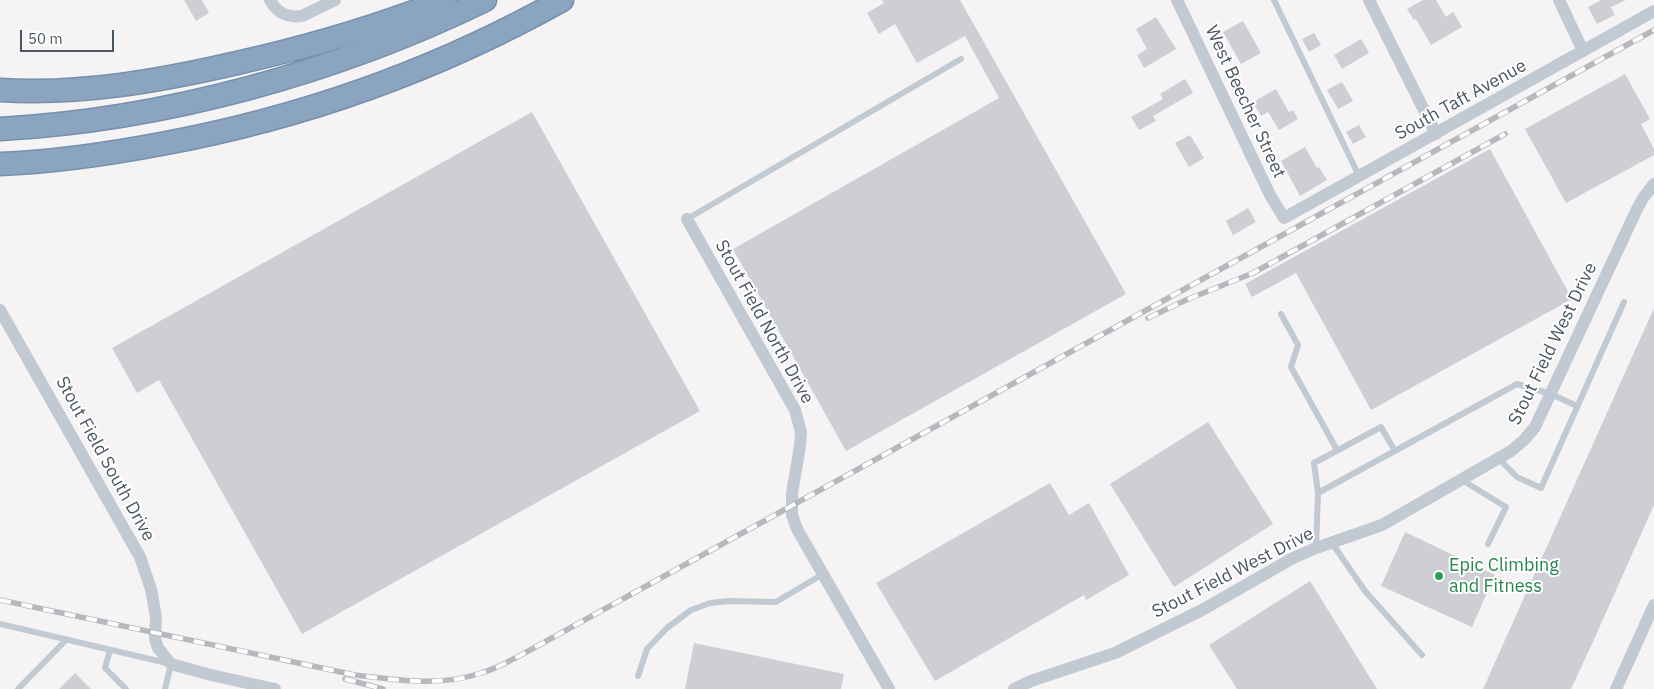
<!DOCTYPE html>
<html>
<head>
<meta charset="utf-8">
<style>
	body { margin:0 }
	#map { position:relative; width:1654px; height:689px; overflow:hidden; background:#f5f3f3; font-family:"IBM Plex Sans",sans-serif }
	canvas { display:block }
	.scale { position:absolute; left:20px; top:30px; width:94px; height:22px; box-sizing:border-box; border:2px solid #4a5661; border-top:0; padding-left:6px; font-size:15px; line-height:18px; white-space:nowrap; color:#4a5661; -webkit-text-stroke:4px #fff; paint-order:stroke }
</style>
</head>
<body>
<div id="map">
<canvas width="1654" height="689"></canvas>
<div class="scale">50 m</div>
</div>
<script>
const c = document.querySelector('canvas').getContext('2d');
c.lineJoin = 'round';
function fillPath(path, color) { c.fillStyle = color; c.fill(path, 'evenodd'); }
function strokePath(path, color, width, dash) { c.strokeStyle = color; c.lineWidth = width; c.lineCap = dash ? 'butt' : 'round'; c.setLineDash(dash || []); c.stroke(path); }
function drawText(font, color, halo, rows, align = 'center') {
  c.font = font + ' "IBM Plex Sans",sans-serif'; c.lineWidth = 4; c.setLineDash([]); c.textBaseline = 'middle'; c.strokeStyle = halo; c.fillStyle = color; for (const [text, x, y, turn = 0] of rows) {
    c.save(); c.translate(x, y); c.rotate((+turn || 0) * Math.PI / 180); c.textAlign = isNaN(turn) ? turn : align; if (halo) c.strokeText(text, 0, 0); c.fillText(text, 0, 0); c.restore();
  }
}
fillPath(new Path2D(`
	M 184,0 L 202,0 L 209,13 L 196,21 Z
	M 882,0 L 960,0 L 1126,294 L 846,451 L 733,249 L 999,98 L 965,36 L 917,63 L 895,24 L 879,34 L 867,13 L 884,3 Z
	M 1423,0 L 1436,0 L 1446,17 L 1453,12 L 1462,27 L 1431,45 L 1416,19 L 1414,20 L 1407,9 Z
	M 1601,0 L 1626,0 L 1611,7 L 1615,15 L 1597,24 L 1588,7 Z
	M 1156,17 L 1176,49 L 1144,68 L 1137,55 L 1147,49 L 1136,29 Z
	M 1243,21 L 1261,53 L 1241,64 L 1223,32 Z
	M 1314,33 L 1321,45 L 1309,52 L 1302,39 Z
	M 1361,39 L 1369,53 L 1342,69 L 1334,55 Z
	M 1625,74 L 1650,119 L 1641,124 L 1654,149 L 1654,155 L 1566,203 L 1525,129 Z
	M 1185,79 L 1193,93 L 1153,116 L 1156,121 L 1139,130 L 1131,117 L 1163,99 L 1160,94 Z
	M 1342,82 L 1353,101 L 1338,109 L 1327,90 Z
	M 1276,89 L 1289,112 L 1293,110 L 1298,119 L 1279,130 L 1268,112 L 1261,116 L 1253,102 Z
	M 532,112 L 700,411 L 302,634 L 159,380 L 137,393 L 112,348 Z
	M 1359,125 L 1366,137 L 1353,144 L 1346,132 Z
	M 1190,135 L 1204,158 L 1189,167 L 1175,143 Z
	M 1305,147 L 1317,168 L 1319,167 L 1327,180 L 1300,196 L 1281,161 Z
	M 1490,149 L 1572,299 L 1371,410 L 1296,273 L 1252,297 L 1245,284 Z
	M 1248,208 L 1256,222 L 1233,235 L 1226,221 Z
	M 1654,308 L 1654,505 L 1592,644 L 1571,689 L 1483,689 Z
	M 1208,422 L 1273,524 L 1174,587 L 1110,484 Z
	M 1050,483 L 1069,515 L 1089,503 L 1129,575 L 1086,600 L 1084,595 L 935,681 L 876,583 Z
	M 1405,532 L 1495,575 L 1472,627 L 1381,586 Z
	M 1310,581 L 1377,689 L 1237,689 L 1209,645 Z
	M 694,643 L 844,674 L 841,689 L 685,689 Z
	M 75,673 L 91,689 L 59,689 Z`), '#cdcfd5');
const highway = new Path2D(`
	M 0,90 C 80,95 159,81 237,63 C 308,47 377,27 445,0
	M 0,129 C 165,120 337,72 485,0
	M 0,164 C 54,162 108,154 161,144 C 302,118 437,70 562,0`);
strokePath(highway, '#7690ad', 25);
strokePath(new Path2D(`
	M 1274,0 L 1359,176
	M 687,219 L 961,59
	M 1281,314 L 1298,345 L 1291,367 L 1337,450
	M 1395,451 L 1381,427 L 1314,463 L 1318,493 L 1517,384 L 1551,394 L 1577,406
	M 1499,459 L 1517,477 L 1541,488 L 1624,302
	M 1462,480 L 1506,507 L 1488,544
	M 1332,543 L 1365,591 L 1422,655
	M 1316,548 L 1318,493
	M 0,624 L 171,664 L 165,689
	M 110,650 L 105,668 L 126,689
	M 638,676 L 647,649 L 667,628 L 691,610 L 710,603 L 728,601 L 776,602 L 823,574
	M 18,689 L 66,640`), '#c1cad2', 6);
strokePath(new Path2D(`
	M 270,0 C 277,13 287,18 302,16 L 335,0
	M 1177,0 L 1270,195 L 1284,218 L 1654,11
	M 1369,0 L 1436,134
	M 1559,0 L 1583,51
	M 687,219 L 795,410 L 801,432 L 800,446 L 792,493 L 792,515 L 797,529 L 889,689
	M 0,310 L 140,557 L 151,589 L 156,617 L 155,639 L 158,648 L 171,664 L 211,675 L 275,689
	M 1014,689 L 1031,681 L 1115,653 L 1202,610 L 1293,558 L 1316,548 L 1382,525 L 1511,451 L 1524,440 L 1535,427 L 1637,209 L 1643,198 L 1654,184
	M 1616,689 L 1654,605`), '#c1cad2', 12);
strokePath(highway, '#8ba5c1', 22);
const rail = new Path2D(`
	M 1148,318 L 1186,300 L 1253,273 L 1505,134
	M 0,600 L 355,675 C 397,680 440,687 481,673 C 496,669 509,661 523,654 L 1654,30
	M 345,679 L 383,689`);
strokePath(rail, '#b5b8bd', 5.5);
strokePath(rail, '#fff', 4, [11]);
for (const [x, y, r, color] of [
	[1439,576,5,"#2e9e5b"]
]) { const dot = new Path2D(); dot.arc(x, y, r, 0, 2 * Math.PI); c.fillStyle = color; c.fill(dot); strokePath(dot, '#fff', 2); }
drawText('18px', '#4a5661', '#fff', [
	["South Taft Avenue",1461,100,-29],
	["West Beecher Street",1245,102,65],
	["Stout Field North Drive",764,322,61],
	["Stout Field West Drive",1553,344,-64],
	["Stout Field South Drive",105,459,61],
	["Stout Field West Drive",1233,573,-27]
]);
drawText('18px', '#27864d', '#fff', [
	["Epic Climbing",1449,566],
	["and Fitness",1449,587]
], 'left');
</script>
</body>
</html>
